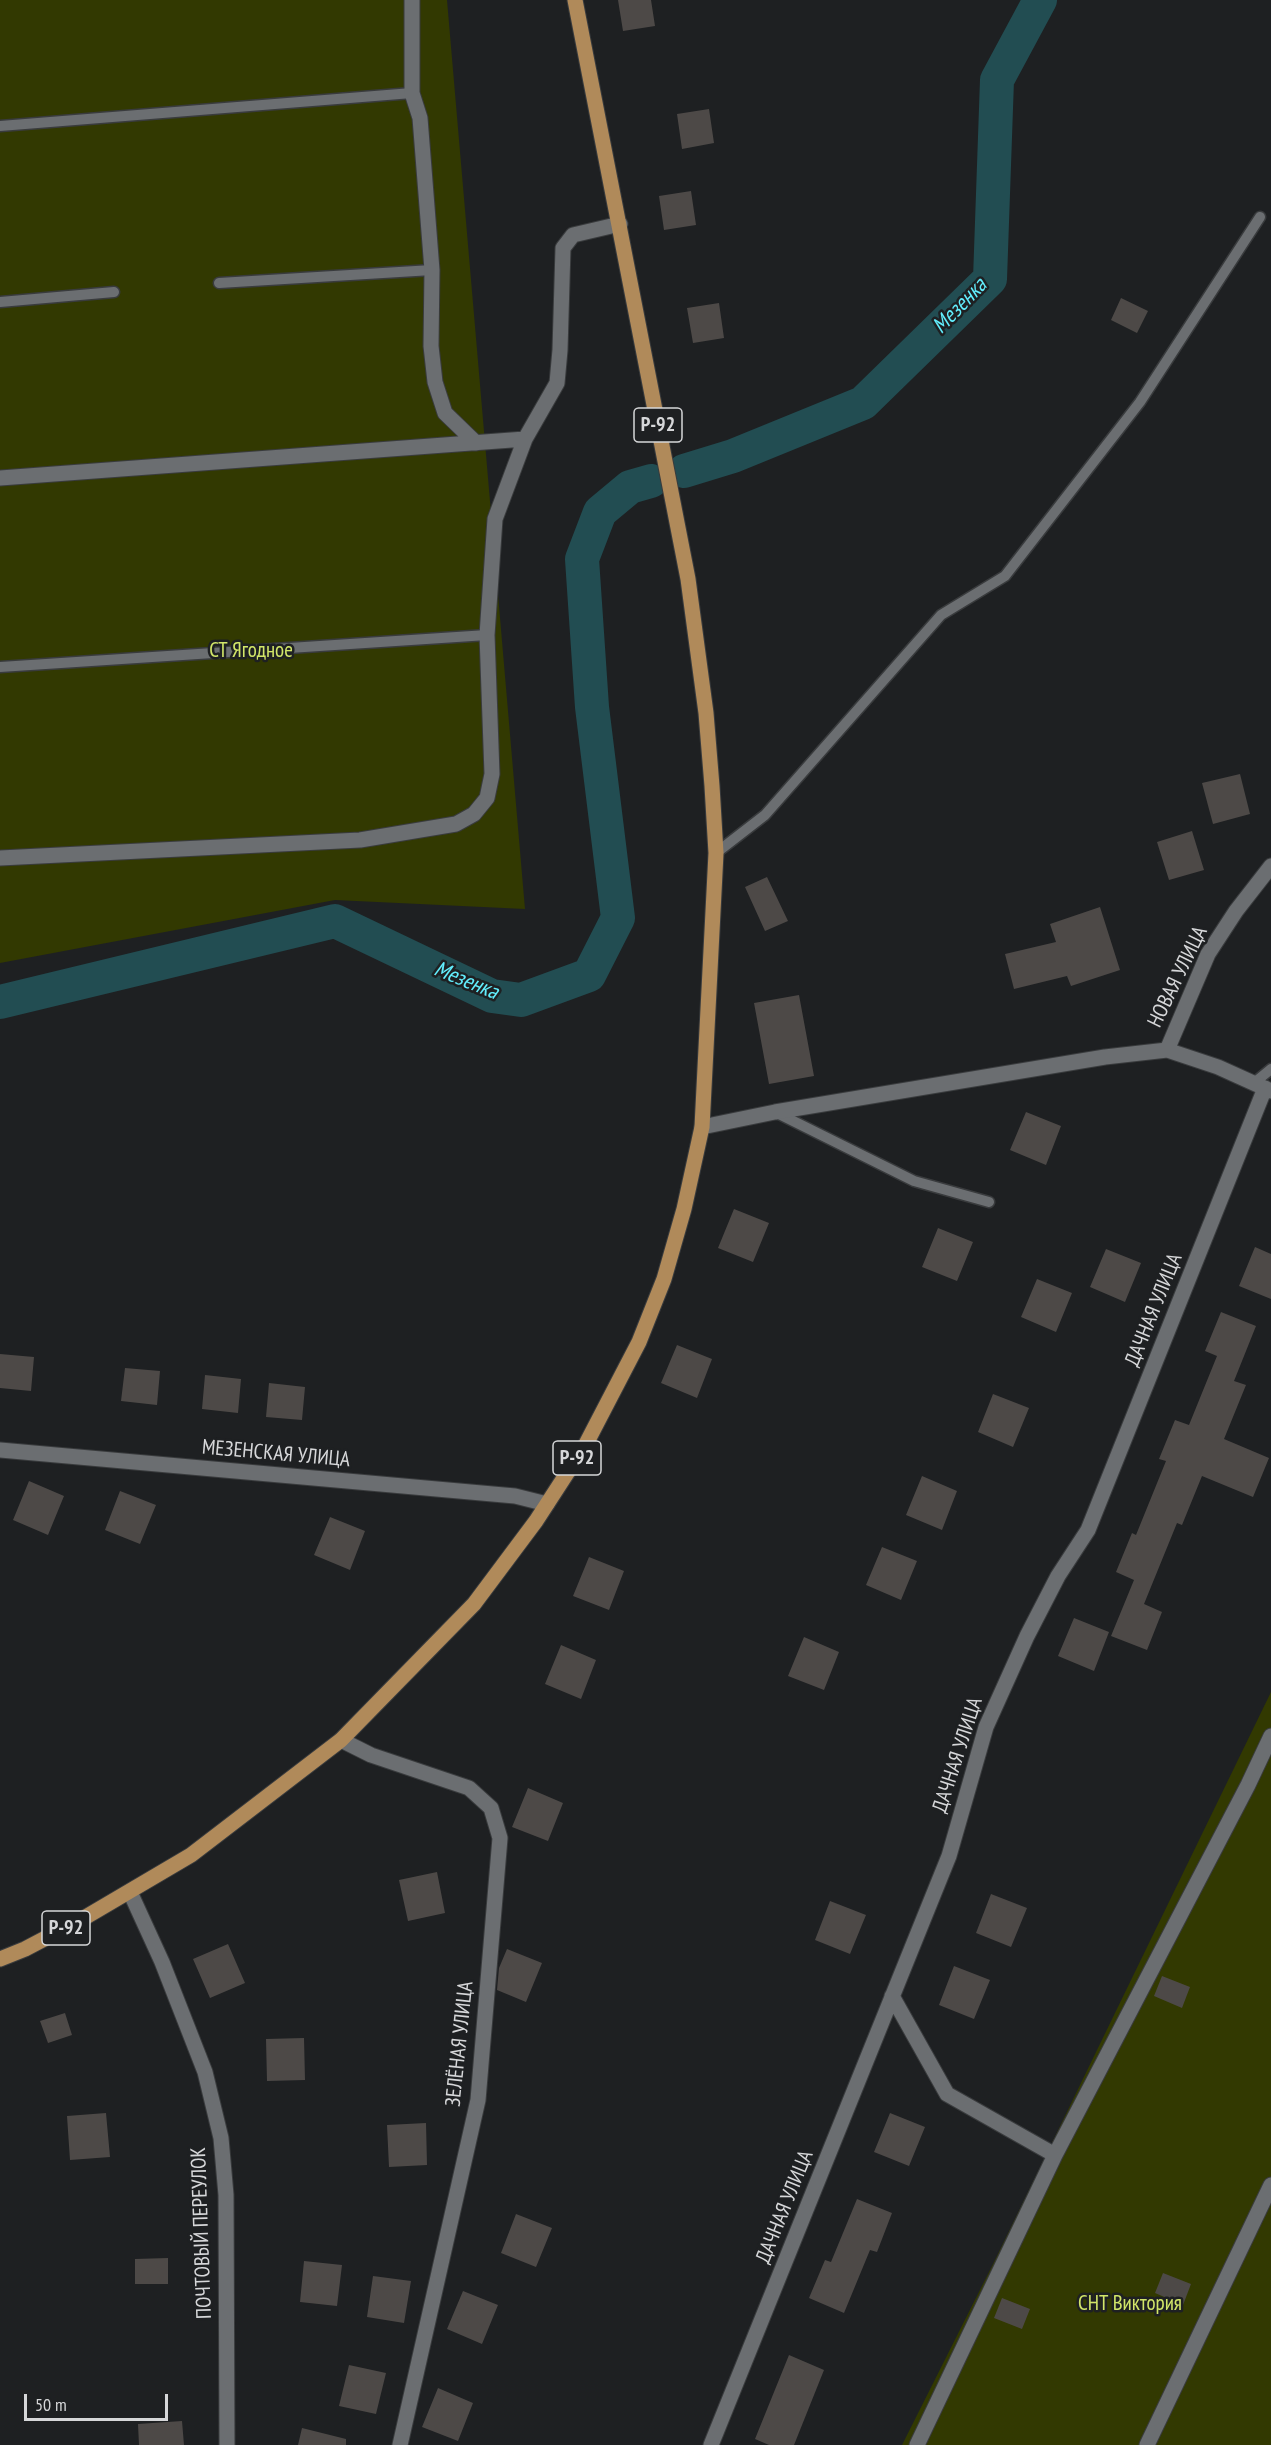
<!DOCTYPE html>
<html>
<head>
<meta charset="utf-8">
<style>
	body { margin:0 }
	#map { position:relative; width:1271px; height:2445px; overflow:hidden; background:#1e2022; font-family:"PT Sans Narrow",sans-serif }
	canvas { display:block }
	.scale { position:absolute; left:24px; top:2394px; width:144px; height:27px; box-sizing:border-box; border:3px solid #d6d7d9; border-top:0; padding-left:8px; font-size:18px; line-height:21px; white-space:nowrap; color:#d6d7d9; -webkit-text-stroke:4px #1e2022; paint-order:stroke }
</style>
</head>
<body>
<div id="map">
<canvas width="1271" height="2445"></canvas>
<div class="scale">50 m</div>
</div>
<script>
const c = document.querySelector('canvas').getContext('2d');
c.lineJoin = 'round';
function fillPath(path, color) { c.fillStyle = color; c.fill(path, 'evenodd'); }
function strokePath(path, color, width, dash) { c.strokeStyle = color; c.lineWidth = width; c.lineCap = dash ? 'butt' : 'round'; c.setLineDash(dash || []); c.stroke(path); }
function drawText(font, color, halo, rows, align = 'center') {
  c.font = font + ' "PT Sans Narrow",sans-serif'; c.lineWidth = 5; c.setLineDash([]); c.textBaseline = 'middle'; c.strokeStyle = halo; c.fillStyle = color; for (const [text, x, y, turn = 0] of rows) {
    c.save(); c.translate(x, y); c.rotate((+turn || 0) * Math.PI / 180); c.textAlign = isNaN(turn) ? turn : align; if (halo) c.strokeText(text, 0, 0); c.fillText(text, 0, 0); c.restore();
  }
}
fillPath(new Path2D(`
	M 0,0 L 447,0 L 525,909 L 335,900 L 0,963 Z
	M 1271,1692 L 1271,2445 L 902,2445 L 993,2264 Z`), '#323901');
strokePath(new Path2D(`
	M 684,471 L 733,456 L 863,403 L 990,279 L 997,80 L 1040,0
	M 0,1002 L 335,921 L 492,996 L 521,1000 L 589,975 L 618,918 L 592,707 L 582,559 L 600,512 L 630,487 L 651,481`), '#224d52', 34);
fillPath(new Path2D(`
	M 618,0 L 651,0 L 655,26 L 623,31 Z
	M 709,109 L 714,143 L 682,149 L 677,114 Z
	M 691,191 L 696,225 L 664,230 L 659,196 Z
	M 1121,298 L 1148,311 L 1137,333 L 1111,320 Z
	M 719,303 L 724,338 L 693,343 L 687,308 Z
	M 1240,774 L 1250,814 L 1213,824 L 1202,783 Z
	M 1192,831 L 1204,870 L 1169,880 L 1157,842 Z
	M 767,877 L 788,921 L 765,931 L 745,887 Z
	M 1100,907 L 1120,970 L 1071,986 L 1067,976 L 1014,989 L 1005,954 L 1056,942 L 1050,924 Z
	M 799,995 L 814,1076 L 769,1084 L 754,1003 Z
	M 1026,1112 L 1061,1126 L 1046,1165 L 1010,1150 Z
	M 734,1209 L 769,1223 L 753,1262 L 718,1248 Z
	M 938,1228 L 973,1242 L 957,1281 L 922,1267 Z
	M 1255,1247 L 1271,1254 L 1271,1299 L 1239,1286 Z
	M 1106,1249 L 1141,1263 L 1125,1302 L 1090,1287 Z
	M 1037,1279 L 1072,1293 L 1056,1332 L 1021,1317 Z
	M 1221,1312 L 1256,1326 L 1234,1381 L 1246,1385 L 1224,1439 L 1269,1458 L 1253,1497 L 1202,1476 L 1182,1525 L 1177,1523 L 1144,1604 L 1162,1612 L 1147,1650 L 1111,1636 L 1134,1580 L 1116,1572 L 1132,1533 L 1136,1535 L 1166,1461 L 1159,1459 L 1175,1420 L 1189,1425 L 1217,1356 L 1205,1351 Z
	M 677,1345 L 712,1359 L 697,1398 L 661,1383 Z
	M 0,1354 L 34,1357 L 31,1391 L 0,1388 Z
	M 125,1368 L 160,1371 L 157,1405 L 121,1401 Z
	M 205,1375 L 241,1379 L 238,1413 L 202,1409 Z
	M 269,1383 L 305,1387 L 302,1420 L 266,1417 Z
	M 993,1394 L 1029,1408 L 1013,1447 L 978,1432 Z
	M 922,1476 L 957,1491 L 942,1530 L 906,1515 Z
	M 29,1481 L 64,1496 L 48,1535 L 13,1520 Z
	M 120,1491 L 156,1505 L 140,1544 L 105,1530 Z
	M 330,1517 L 365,1531 L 350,1570 L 314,1555 Z
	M 882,1547 L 917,1561 L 901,1600 L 866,1585 Z
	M 589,1557 L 624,1571 L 609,1610 L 573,1596 Z
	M 1074,1618 L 1109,1632 L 1094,1671 L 1058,1656 Z
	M 804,1637 L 839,1652 L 824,1690 L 788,1676 Z
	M 561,1645 L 596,1660 L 581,1699 L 545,1684 Z
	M 528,1788 L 563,1803 L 548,1841 L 512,1827 Z
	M 437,1872 L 445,1913 L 408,1921 L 399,1880 Z
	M 991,1894 L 1027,1908 L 1011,1947 L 976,1933 Z
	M 830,1901 L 866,1915 L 850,1954 L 815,1940 Z
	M 228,1944 L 245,1983 L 210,1998 L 193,1959 Z
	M 507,1949 L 542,1963 L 526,2002 L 497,1990 L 499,1968 Z
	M 954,1966 L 990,1980 L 974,2019 L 939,2005 Z
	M 1162,1976 L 1190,1987 L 1182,2008 L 1154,1996 Z
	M 65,2013 L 72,2035 L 48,2043 L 40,2021 Z
	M 304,2038 L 305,2080 L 267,2081 L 266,2039 Z
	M 106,2113 L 110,2157 L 70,2160 L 67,2116 Z
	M 890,2113 L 925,2127 L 909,2166 L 874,2152 Z
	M 426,2123 L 427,2165 L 389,2167 L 387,2125 Z
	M 857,2199 L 892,2213 L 877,2252 L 870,2250 L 844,2313 L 809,2298 L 825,2260 L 831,2262 Z
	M 516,2214 L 552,2228 L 536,2267 L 501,2253 Z
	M 168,2258 L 168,2284 L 135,2284 L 135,2259 Z
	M 304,2261 L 342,2265 L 337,2306 L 300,2302 Z
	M 1163,2273 L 1191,2284 L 1183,2305 L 1155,2293 Z
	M 373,2276 L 411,2281 L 404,2323 L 367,2317 Z
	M 463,2291 L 498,2305 L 482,2344 L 447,2329 Z
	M 1002,2298 L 1030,2309 L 1022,2329 L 994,2318 Z
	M 789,2355 L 824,2370 L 794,2445 L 769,2445 L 755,2439 Z
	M 349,2365 L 386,2373 L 376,2414 L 339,2406 Z
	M 438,2388 L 473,2403 L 458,2441 L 422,2427 Z
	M 182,2421 L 184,2445 L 139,2445 L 138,2424 Z
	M 302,2428 L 346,2439 L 346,2445 L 298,2445 Z`), '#4d4947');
const service = new Path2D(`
	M 0,126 L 412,93
	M 219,283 L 432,270
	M 0,302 L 114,292
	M 0,667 L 487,635
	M 716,853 L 765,815 L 941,615 L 1005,576 L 1140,402 L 1260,217
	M 1254,1083 L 1271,1069
	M 775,1112 L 914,1181 L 989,1202`);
const minor = new Path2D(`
	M 412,0 L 412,93 L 420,118 L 432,270 L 431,346 L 435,382 L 445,413 L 476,443
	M 0,478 L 525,439 L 557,383 L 560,350 L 563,248 L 573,235 L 620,224
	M 0,858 L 360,840 L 456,824 L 474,814 L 487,798 L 492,774 L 487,635 L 495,519 L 525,439
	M 1167,1050 L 1208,954 L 1236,911 L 1271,866
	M 702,1127 L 775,1112 L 1105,1057 L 1167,1050 L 1218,1067 L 1271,1091
	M 0,1450 L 515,1496 L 547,1504
	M 341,1740 L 371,1755 L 469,1788 L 491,1808 L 500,1838 L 478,2100 L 400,2445
	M 130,1892 L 162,1962 L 205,2072 L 221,2138 L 226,2195 L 227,2445
	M 892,1996 L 947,2094 L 1055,2155
	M 711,2445 L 949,1856 L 986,1727 L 1027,1636 L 1058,1576 L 1088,1530 L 1265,1088
	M 917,2445 L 1055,2155 L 1248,1785 L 1271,1736
	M 1147,2445 L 1271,2185`);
const primary = new Path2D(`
	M 0,1959 L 25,1949 L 84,1918 L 191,1855 L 341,1740 L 474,1604 L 536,1521 L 586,1444 L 639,1342 L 664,1279 L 684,1209 L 702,1127 L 716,853 L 712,786 L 706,713 L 688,579 L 575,0`);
strokePath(service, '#393b3d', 13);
strokePath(minor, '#393b3d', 17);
strokePath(primary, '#393b3d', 17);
strokePath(service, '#6b6e71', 10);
strokePath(minor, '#6b6e71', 15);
strokePath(primary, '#b08a5a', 15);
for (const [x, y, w] of [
	[658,425,48],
	[577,1458,48],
	[66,1928,48]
]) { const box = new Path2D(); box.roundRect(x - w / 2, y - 17, w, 34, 4.5); c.fillStyle = '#1e2022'; c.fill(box); strokePath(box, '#d6d7d9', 1.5); }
drawText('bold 20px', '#d6d7d9', null, [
	["Р-92",658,425],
	["Р-92",577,1458],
	["Р-92",66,1928]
]);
drawText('21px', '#d2e669', '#1e2022', [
	["СТ Ягодное",251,651],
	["СНТ Виктория",1130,2304]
]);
drawText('21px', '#d6d7d9', '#1e2022', [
	["НОВАЯ УЛИЦА",1178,977,-64],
	["ДАЧНАЯ УЛИЦА",1154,1310,-68],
	["МЕЗЕНСКАЯ УЛИЦА",276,1454,5],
	["ДАЧНАЯ УЛИЦА",958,1755,-72],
	["ЗЕЛЁНАЯ УЛИЦА",460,2044,-84],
	["ДАЧНАЯ УЛИЦА",785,2207,-68],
	["ПОЧТОВЫЙ ПЕРЕУЛОК",202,2233,-92]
]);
drawText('italic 22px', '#62eefd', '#1e2022', [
	["Мезенка",960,306,-46],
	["Мезенка",466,981,22]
]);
</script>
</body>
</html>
